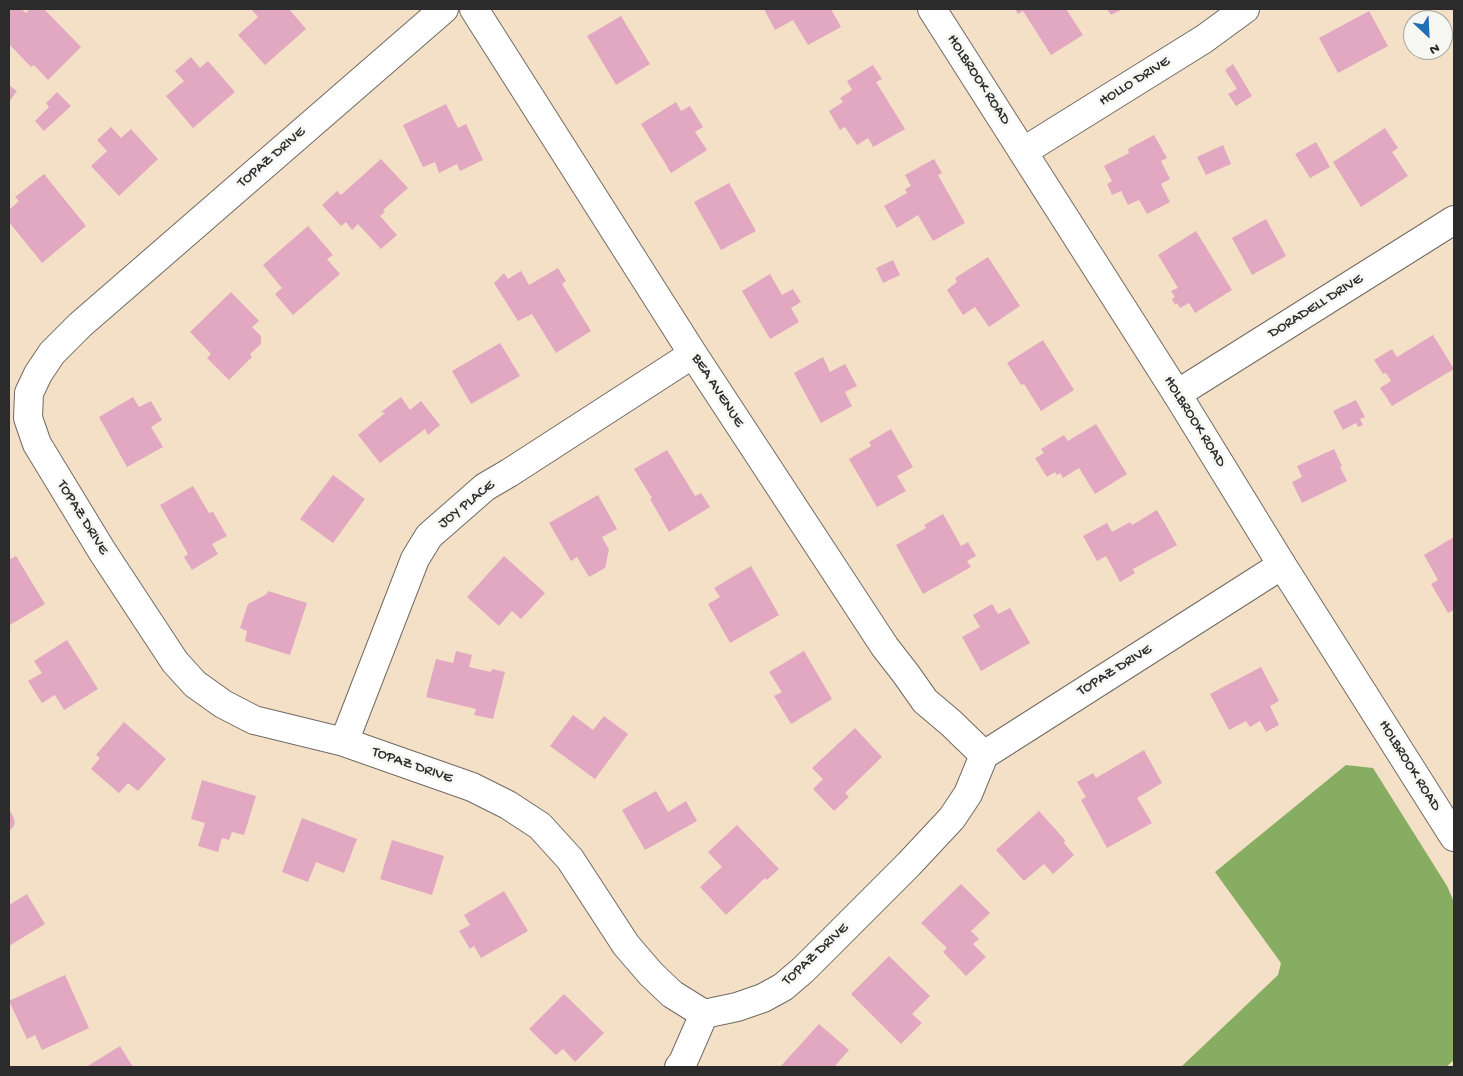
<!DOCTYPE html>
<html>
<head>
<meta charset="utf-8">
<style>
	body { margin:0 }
	#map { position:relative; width:1463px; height:1076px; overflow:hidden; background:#f4e0c7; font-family:"Gochi Hand",sans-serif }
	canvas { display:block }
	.frame { position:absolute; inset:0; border:10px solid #2b2b2b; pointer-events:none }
	.north { position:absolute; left:1403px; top:10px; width:50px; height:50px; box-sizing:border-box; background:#f6f6f2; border:1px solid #a5a5a2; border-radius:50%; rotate:155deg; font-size:14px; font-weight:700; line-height:20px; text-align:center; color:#2b2b2b }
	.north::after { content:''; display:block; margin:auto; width:18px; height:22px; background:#1f6fb2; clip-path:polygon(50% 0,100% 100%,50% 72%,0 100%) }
</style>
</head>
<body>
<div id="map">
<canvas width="1463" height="1076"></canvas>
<div class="frame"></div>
<div class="north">N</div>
</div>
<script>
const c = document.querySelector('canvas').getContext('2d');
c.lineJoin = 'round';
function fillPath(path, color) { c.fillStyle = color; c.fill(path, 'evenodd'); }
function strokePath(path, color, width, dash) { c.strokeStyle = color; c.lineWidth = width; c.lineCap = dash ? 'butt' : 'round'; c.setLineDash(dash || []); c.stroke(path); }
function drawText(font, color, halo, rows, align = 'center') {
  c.font = font + ' "Gochi Hand",sans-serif'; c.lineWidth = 5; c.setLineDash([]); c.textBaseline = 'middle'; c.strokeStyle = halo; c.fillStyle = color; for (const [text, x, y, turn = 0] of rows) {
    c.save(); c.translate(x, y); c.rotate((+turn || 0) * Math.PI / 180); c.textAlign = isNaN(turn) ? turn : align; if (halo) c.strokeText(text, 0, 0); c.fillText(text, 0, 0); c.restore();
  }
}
fillPath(new Path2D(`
	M 1346,765 L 1373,768 L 1447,886 L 1454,902 L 1454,1060 L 1446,1067 L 1181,1067 L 1278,975 L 1281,963 L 1215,872 Z`), '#87ad62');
fillPath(new Path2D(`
	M 12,9 L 21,9 L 26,13 L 30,9 L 44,9 L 81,47 L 48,80 L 34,65 L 31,67 L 9,44 L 9,12 Z
	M 251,9 L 289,9 L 306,29 L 265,65 L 238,35 L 258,17 Z
	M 764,9 L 831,9 L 841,27 L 808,45 L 793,20 L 775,30 Z
	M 1015,9 L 1066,9 L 1083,35 L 1051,55 L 1023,11 L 1018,14 Z
	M 1107,9 L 1123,9 L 1111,15 Z
	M 1369,11 L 1388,46 L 1338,73 L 1319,38 Z
	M 621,16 L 650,64 L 616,85 L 587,36 Z
	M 191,57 L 200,68 L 208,61 L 235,92 L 193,128 L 166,96 L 184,81 L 175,71 Z
	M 1233,64 L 1252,96 L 1236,106 L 1228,94 L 1237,89 L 1225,70 Z
	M 873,65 L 882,79 L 876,82 L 905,129 L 873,147 L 868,138 L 857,145 L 845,127 L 840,130 L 829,111 L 843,102 L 840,98 L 852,90 L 847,81 Z
	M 9,85 L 17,91 L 9,102 Z
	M 57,92 L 71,106 L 44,131 L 35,121 L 49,107 L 46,103 Z
	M 676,102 L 681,111 L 690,106 L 703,127 L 695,132 L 707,150 L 671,173 L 641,124 Z
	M 446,104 L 458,128 L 466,124 L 483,160 L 460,171 L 457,164 L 439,173 L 435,162 L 423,167 L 403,125 Z
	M 111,127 L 121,138 L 131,129 L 158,159 L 119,196 L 91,166 L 107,151 L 97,140 Z
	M 1385,128 L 1398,148 L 1392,152 L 1408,176 L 1361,207 L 1333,162 Z
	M 1154,135 L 1167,158 L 1161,161 L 1170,179 L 1161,184 L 1170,202 L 1147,214 L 1139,200 L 1128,205 L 1121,191 L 1112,195 L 1107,184 L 1112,181 L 1104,166 L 1129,153 L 1128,149 Z
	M 1316,142 L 1330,167 L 1310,178 L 1295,154 Z
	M 1223,145 L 1231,164 L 1206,175 L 1197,157 Z
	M 381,159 L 408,188 L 383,210 L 385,212 L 380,216 L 397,235 L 381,249 L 358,224 L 352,230 L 346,222 L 341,226 L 322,205 L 337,191 L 341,195 Z
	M 934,159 L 942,173 L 938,175 L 965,223 L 933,241 L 918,215 L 897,228 L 884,206 L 907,193 L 905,189 L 911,186 L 905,175 Z
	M 44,174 L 86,226 L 42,263 L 9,222 L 9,210 L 19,201 L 15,197 Z
	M 729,183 L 756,231 L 721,250 L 694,202 Z
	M 1266,219 L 1286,256 L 1252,275 L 1232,238 Z
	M 308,226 L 333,255 L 327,259 L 340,274 L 293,315 L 275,294 L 282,288 L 263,265 Z
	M 1196,231 L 1232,290 L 1195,313 L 1189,303 L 1180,308 L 1177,303 L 1175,305 L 1172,299 L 1175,297 L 1171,291 L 1178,288 L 1158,255 Z
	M 988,257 L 1020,306 L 989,327 L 975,307 L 963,315 L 947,290 L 957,282 L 955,278 Z
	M 893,260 L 900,275 L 883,283 L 876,268 Z
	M 558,268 L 566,281 L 562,284 L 591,331 L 556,353 L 532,314 L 518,321 L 494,283 L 504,273 L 508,279 L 521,271 L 529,285 Z
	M 770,274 L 782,295 L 793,289 L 801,302 L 791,308 L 799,322 L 770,339 L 742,291 Z
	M 231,292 L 259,321 L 252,327 L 261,336 L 261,344 L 250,354 L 252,357 L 229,380 L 207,358 L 211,354 L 190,332 Z
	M 1433,335 L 1454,369 L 1392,406 L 1380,388 L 1391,381 L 1386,373 L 1383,374 L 1374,360 L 1392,349 L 1397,357 Z
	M 1043,340 L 1074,390 L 1041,411 L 1024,384 L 1021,385 L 1007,363 Z
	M 500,343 L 520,376 L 471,404 L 452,371 Z
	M 823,357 L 830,372 L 845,364 L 857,386 L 845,392 L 852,406 L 821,423 L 794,373 Z
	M 133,397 L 139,407 L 151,401 L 162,420 L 151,427 L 163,447 L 127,467 L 99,417 Z
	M 401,397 L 410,410 L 421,401 L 440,425 L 428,435 L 425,429 L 380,463 L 358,435 L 385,413 L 381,412 Z
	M 1356,400 L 1365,417 L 1360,419 L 1363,425 L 1358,427 L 1356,423 L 1343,430 L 1333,411 Z
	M 1096,424 L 1127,474 L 1095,494 L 1079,468 L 1063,478 L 1060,473 L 1057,475 L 1055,472 L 1047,477 L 1035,458 L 1044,453 L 1041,449 L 1064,435 L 1068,441 Z
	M 891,429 L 913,467 L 897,476 L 906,491 L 877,507 L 849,459 L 871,446 L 869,442 Z
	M 1334,449 L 1342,466 L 1340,467 L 1347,481 L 1302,503 L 1292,482 L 1302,477 L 1297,466 Z
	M 667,450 L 695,496 L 701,493 L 710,507 L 669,532 L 650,499 L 652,498 L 634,469 Z
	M 333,475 L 365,499 L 333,543 L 300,519 Z
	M 193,486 L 209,513 L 213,512 L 227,536 L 212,544 L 218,554 L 192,570 L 184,557 L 188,554 L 160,505 Z
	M 598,495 L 617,529 L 602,537 L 609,550 L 605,568 L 589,577 L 577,557 L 571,561 L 549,523 Z
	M 1157,510 L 1177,545 L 1133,569 L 1135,573 L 1120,582 L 1106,556 L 1097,561 L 1083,536 L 1107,523 L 1112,532 L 1130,522 L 1132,525 Z
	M 943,514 L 961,546 L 968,542 L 976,556 L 967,561 L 971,567 L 923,594 L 896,545 L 926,528 L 924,525 Z
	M 1454,537 L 1454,610 L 1448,613 L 1431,584 L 1438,580 L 1424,555 Z
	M 16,556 L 45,604 L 10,625 L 9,622 L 9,560 Z
	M 504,556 L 545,593 L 521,619 L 512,611 L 499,626 L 467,597 Z
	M 751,566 L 779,615 L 730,643 L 708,604 L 720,597 L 714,588 Z
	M 268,591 L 307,603 L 290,655 L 245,641 L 247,631 L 240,628 L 248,604 L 267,594 Z
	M 992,604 L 998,614 L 1010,608 L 1030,643 L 981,671 L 962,637 L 980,627 L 973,615 Z
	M 67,640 L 98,689 L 64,710 L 55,695 L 42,703 L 28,681 L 42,673 L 34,661 Z
	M 456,651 L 472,655 L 469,667 L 491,672 L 492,669 L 505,672 L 493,719 L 474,715 L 476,709 L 426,697 L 436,659 L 453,663 Z
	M 804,651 L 832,699 L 791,724 L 774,696 L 782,692 L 769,672 Z
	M 1261,667 L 1279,701 L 1270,706 L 1279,725 L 1266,732 L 1260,721 L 1250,727 L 1246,721 L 1229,730 L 1210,694 Z
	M 573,715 L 593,730 L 604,716 L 628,734 L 595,779 L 550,746 Z
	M 124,722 L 166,759 L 138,791 L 128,783 L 119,793 L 91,769 L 100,758 L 96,755 Z
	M 855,728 L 882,757 L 845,793 L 849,797 L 834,811 L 813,789 L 823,779 L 812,768 Z
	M 1144,750 L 1162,783 L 1137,798 L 1152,823 L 1107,848 L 1081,800 L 1086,797 L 1077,782 L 1093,773 L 1096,778 Z
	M 202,780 L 256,796 L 244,835 L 232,832 L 229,840 L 222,838 L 218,852 L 198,846 L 205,823 L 191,819 Z
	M 656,791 L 668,812 L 686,801 L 697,821 L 645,850 L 622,810 Z
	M 9,811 L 12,814 L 15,822 L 14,826 L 9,831 Z
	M 1039,811 L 1065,840 L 1064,843 L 1074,855 L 1053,874 L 1044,864 L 1024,881 L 996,850 Z
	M 302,818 L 357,839 L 344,873 L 316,862 L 308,882 L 282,872 Z
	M 737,825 L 779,869 L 767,880 L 765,878 L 726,915 L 700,887 L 722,867 L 708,852 Z
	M 392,840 L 444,856 L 432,895 L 380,879 Z
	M 961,884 L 990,913 L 971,931 L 979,939 L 973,944 L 986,957 L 966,976 L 943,952 L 947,948 L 921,923 Z
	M 504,891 L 528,931 L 481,958 L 474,946 L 470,949 L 459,931 L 470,925 L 464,915 Z
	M 27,894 L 45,924 L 9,946 L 9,905 Z
	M 889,956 L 930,996 L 912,1014 L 922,1023 L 901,1044 L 851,994 Z
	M 65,975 L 89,1028 L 42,1050 L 35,1035 L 27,1039 L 9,1001 Z
	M 564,994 L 604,1033 L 575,1062 L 563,1049 L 556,1055 L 529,1029 Z
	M 819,1024 L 849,1050 L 834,1067 L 780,1067 Z
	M 120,1046 L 133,1067 L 86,1067 Z`), '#e2a8c1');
const street = new Path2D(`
	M 444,9 L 80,325 L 52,353 L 38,374 L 29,393 L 28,418 L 37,444 L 102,551 L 175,662 L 195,684 L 223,704 L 254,720 L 344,742 L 472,787 L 508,805 L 540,826 L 570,859 L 626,945 L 651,974 L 672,994 L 704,1014 L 737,1007 L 763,998 L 783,987 L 803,970 L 909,864 L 952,818 L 968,794 L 984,755 L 1282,565
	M 474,9 L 693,354 L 885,647 L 906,674 L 925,701 L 951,723 L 984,755
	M 1024,151 L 1204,39 L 1245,9
	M 1177,394 L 1454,220
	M 344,742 L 415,559 L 429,536 L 485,487 L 509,473 L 693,354
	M 679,1067 L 683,1062 L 704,1014`);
const secondary = new Path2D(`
	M 932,9 L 1177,394 L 1282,565 L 1454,837`);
strokePath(street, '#716a62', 30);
strokePath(secondary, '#716a62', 30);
strokePath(street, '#fff', 28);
strokePath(secondary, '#fff', 28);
drawText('15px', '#2b2b2b', '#f6f6f2', [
	["HOLBROOK ROAD",978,80,57],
	["HOLLO DRIVE",1135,82,-32],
	["TOPAZ DRIVE",272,158,-41],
	["DORADELL DRIVE",1316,307,-32],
	["BEA AVENUE",717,391,57],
	["HOLBROOK ROAD",1194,422,58],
	["JOY PLACE",467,505,-39],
	["TOPAZ DRIVE",82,518,58],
	["TOPAZ DRIVE",1115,671,-32],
	["TOPAZ DRIVE",412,766,19],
	["HOLBROOK ROAD",1409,766,58],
	["TOPAZ DRIVE",816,955,-43]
]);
</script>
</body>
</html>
